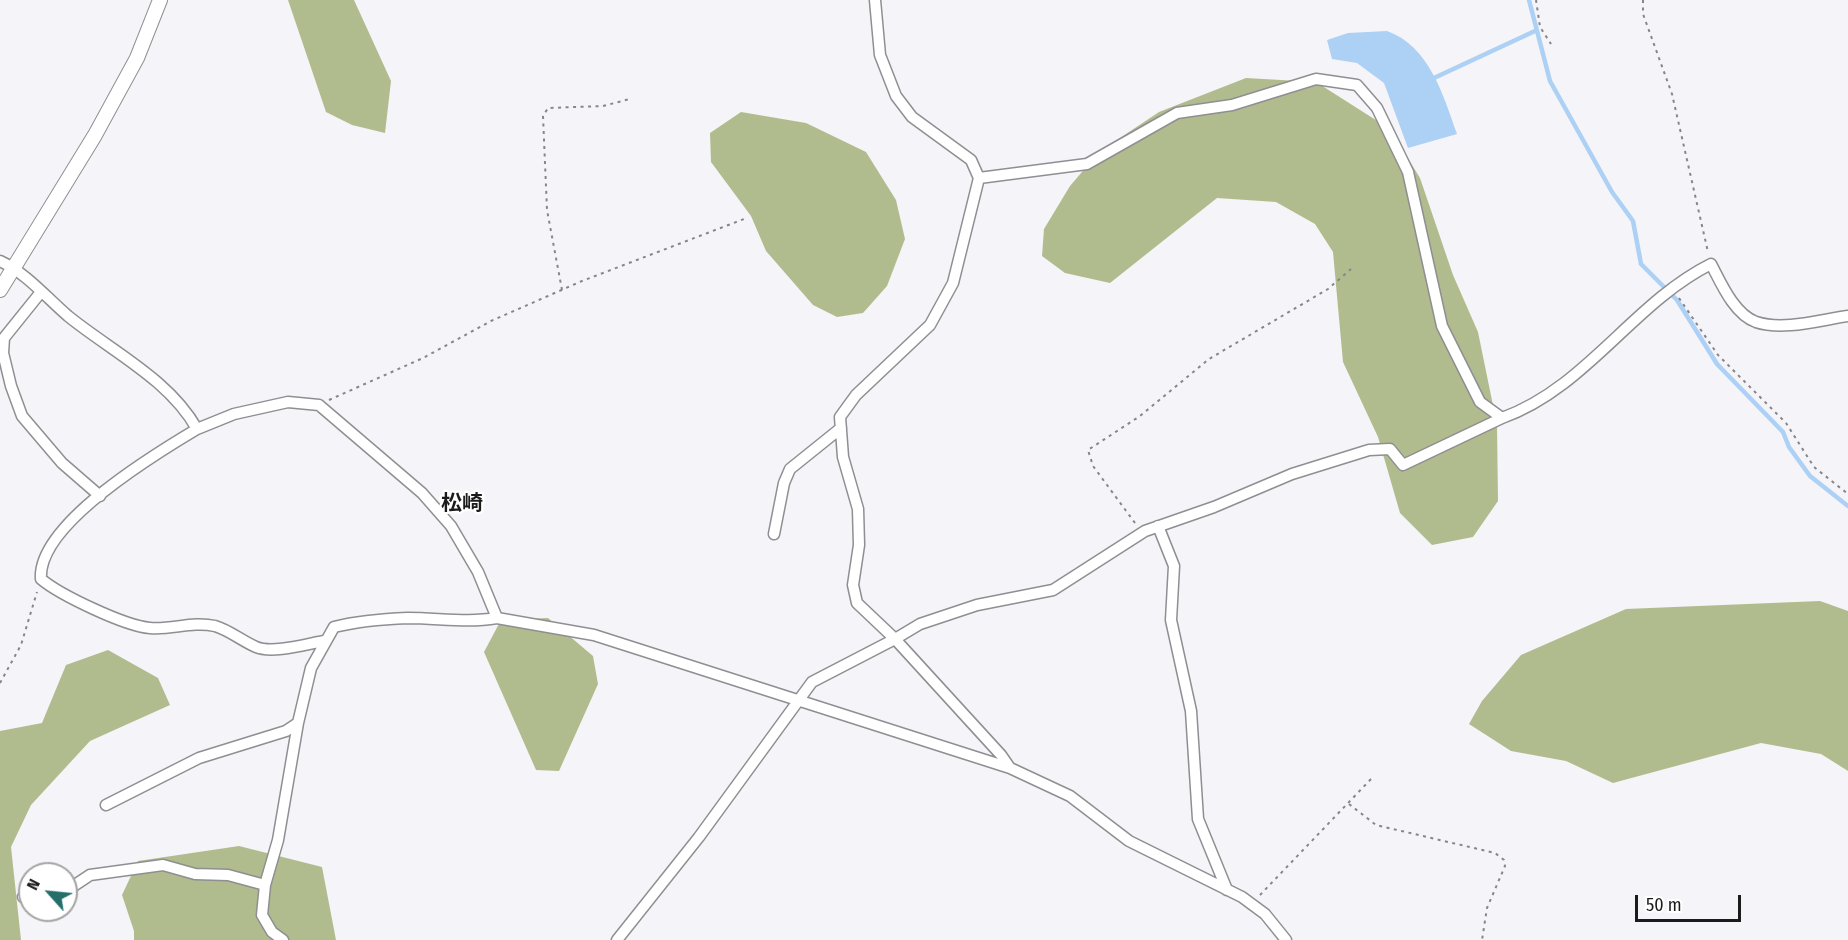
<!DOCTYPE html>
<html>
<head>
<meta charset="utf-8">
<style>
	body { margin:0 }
	#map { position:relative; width:1848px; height:940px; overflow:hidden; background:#f5f4f8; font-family:"Fira Sans Condensed",sans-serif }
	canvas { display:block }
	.north { position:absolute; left:18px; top:862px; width:60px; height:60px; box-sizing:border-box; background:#fff; border:2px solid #a4a4a4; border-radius:50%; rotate:297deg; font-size:16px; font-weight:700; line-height:24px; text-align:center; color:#1b1b1c }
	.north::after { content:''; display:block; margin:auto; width:21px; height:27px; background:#256f6b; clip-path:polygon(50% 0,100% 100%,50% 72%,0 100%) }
	.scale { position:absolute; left:1635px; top:895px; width:106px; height:27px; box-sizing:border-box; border:3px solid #1b1b1c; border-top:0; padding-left:8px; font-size:18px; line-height:21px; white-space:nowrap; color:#1b1b1c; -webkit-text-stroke:4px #fff; paint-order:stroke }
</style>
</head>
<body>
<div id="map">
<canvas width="1848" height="940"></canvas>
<div class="north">N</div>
<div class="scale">50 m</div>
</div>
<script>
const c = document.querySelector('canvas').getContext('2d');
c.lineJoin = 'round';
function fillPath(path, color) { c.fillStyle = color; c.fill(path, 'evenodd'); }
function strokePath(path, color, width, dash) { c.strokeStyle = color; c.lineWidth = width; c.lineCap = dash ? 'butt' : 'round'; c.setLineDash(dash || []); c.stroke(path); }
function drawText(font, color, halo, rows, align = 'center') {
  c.font = font + ' "Fira Sans Condensed","Noto Sans JP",sans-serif'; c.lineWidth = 4.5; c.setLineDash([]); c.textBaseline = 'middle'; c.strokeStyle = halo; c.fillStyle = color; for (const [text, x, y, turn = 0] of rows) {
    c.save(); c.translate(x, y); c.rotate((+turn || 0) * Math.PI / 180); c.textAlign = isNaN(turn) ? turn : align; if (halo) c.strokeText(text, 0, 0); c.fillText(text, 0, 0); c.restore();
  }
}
fillPath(new Path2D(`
	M 288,0 L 354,0 L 391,81 L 385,133 L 352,125 L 326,112 Z
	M 1246,78 L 1316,82 L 1390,129 L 1420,178 L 1453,275 L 1478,332 L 1497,425 L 1498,501 L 1473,537 L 1432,545 L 1400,513 L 1378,437 L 1343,362 L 1333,252 L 1315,224 L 1276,202 L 1217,198 L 1110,283 L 1065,273 L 1042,256 L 1044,229 L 1070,186 L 1099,152 L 1159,112 Z
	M 741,112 L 806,123 L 866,152 L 896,200 L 905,239 L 887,286 L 863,313 L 837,317 L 813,305 L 766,251 L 751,216 L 711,162 L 710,133 Z
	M 1820,601 L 1848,611 L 1848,771 L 1821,754 L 1761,743 L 1613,783 L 1566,761 L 1511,751 L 1469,724 L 1482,701 L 1521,655 L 1626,609 Z
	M 548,618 L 593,656 L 598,684 L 559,771 L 536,770 L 484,652 L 501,620 Z
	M 108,650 L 158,678 L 170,705 L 90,741 L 31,805 L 11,847 L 21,940 L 0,940 L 0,731 L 42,723 L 66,665 Z
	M 239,846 L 322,867 L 336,940 L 134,940 L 134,931 L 122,895 L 138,861 Z`), '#b1bc8e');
fillPath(new Path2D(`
	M 1387,31 C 1429,46 1443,94 1457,134 L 1408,148 L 1384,83 L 1357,63 L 1332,59 L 1327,40 L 1348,33 Z`), '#acd1f5');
strokePath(new Path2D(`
	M 1529,0 L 1550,81 L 1612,192 L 1633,221 L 1641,264 L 1677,300 L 1717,364 L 1783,432 L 1789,447 L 1810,476 L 1848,506
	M 1434,78 L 1535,31`), '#acd1f5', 4.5);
const minor = new Path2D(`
	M 979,178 L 1087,164 L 1177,113 L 1232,105 L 1316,79 L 1357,85 L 1377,108 L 1408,172 L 1442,326 L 1480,402 L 1502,418 C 1586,388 1633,303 1711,264 C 1721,283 1734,314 1756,322 C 1783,331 1820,320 1848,316
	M 0,261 C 26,273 46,297 68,316 C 111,351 169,379 197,429 L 234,414 L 288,402 L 319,405 L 422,493 L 451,526 L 478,572 L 497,618 L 594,635 L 1010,768 L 1070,796 L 1129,841 L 1242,897 L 1265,914 L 1286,940
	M 41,292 L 4,338 L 3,353 L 11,386 L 22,416 L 62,463 L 100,496
	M 197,429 C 155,454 37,525 41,579 C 60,595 125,626 150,628 C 172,630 192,621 215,626 C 229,630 242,641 256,647 C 272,654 307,644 324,641
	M 1158,526 L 1174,566 L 1171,620 L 1191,711 L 1198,819 L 1227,890
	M 774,534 L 784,483 L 790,469 L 841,428
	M 1010,768 L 1001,755 L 895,639 L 920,624 L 977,605 L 1053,590 L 1145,531 L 1214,507 L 1292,474 L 1369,450 L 1390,449 L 1403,465 L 1502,418
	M 106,805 L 199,758 L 286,731 L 298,723 L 311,668 L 334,627 C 358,621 383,619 408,618 C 439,618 467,623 497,618
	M 66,891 L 90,875 L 163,865 L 195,874 L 228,875 L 265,885
	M 23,897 L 30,897
	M 283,940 L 272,932 L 262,915 L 265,885 L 278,840 L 298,723
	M 617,940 L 699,837 L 812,682 L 895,639 L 857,603 L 853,585 L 859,545 L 858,509 L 843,457 L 840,417 L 856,395 L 930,325 L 953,283 L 979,178 L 971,160 L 912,117 L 896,96 L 880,55 L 875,0`);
const tertiary = new Path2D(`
	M 0,290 L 95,135 L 137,58 L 160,0`);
strokePath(minor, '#8f8e91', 13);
strokePath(tertiary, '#8f8e91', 16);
strokePath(new Path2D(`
	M 1536,0 L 1540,27 L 1551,44
	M 1643,0 L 1643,14 L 1672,94 L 1708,252
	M 562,290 L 547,210 L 543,116 L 548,108 L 603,106 L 630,99
	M 1679,298 L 1718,355 L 1786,423 L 1814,467 L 1848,494
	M 329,400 L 423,358 L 491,321 L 582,281 L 744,219
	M 1135,523 L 1093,466 L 1088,450 L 1140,416 L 1209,359 L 1328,289 L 1351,269
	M 0,683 L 21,645 L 37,592
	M 1349,804 L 1376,825 L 1495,853 L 1504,860 L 1505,866 L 1487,908 L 1482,940
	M 1260,895 L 1372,778`), '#868588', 2, [3, 4.5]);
strokePath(minor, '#fff', 10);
strokePath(tertiary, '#fff', 14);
drawText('bold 21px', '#1b1b1c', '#fff', [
	["松崎",462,504]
]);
</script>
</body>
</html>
